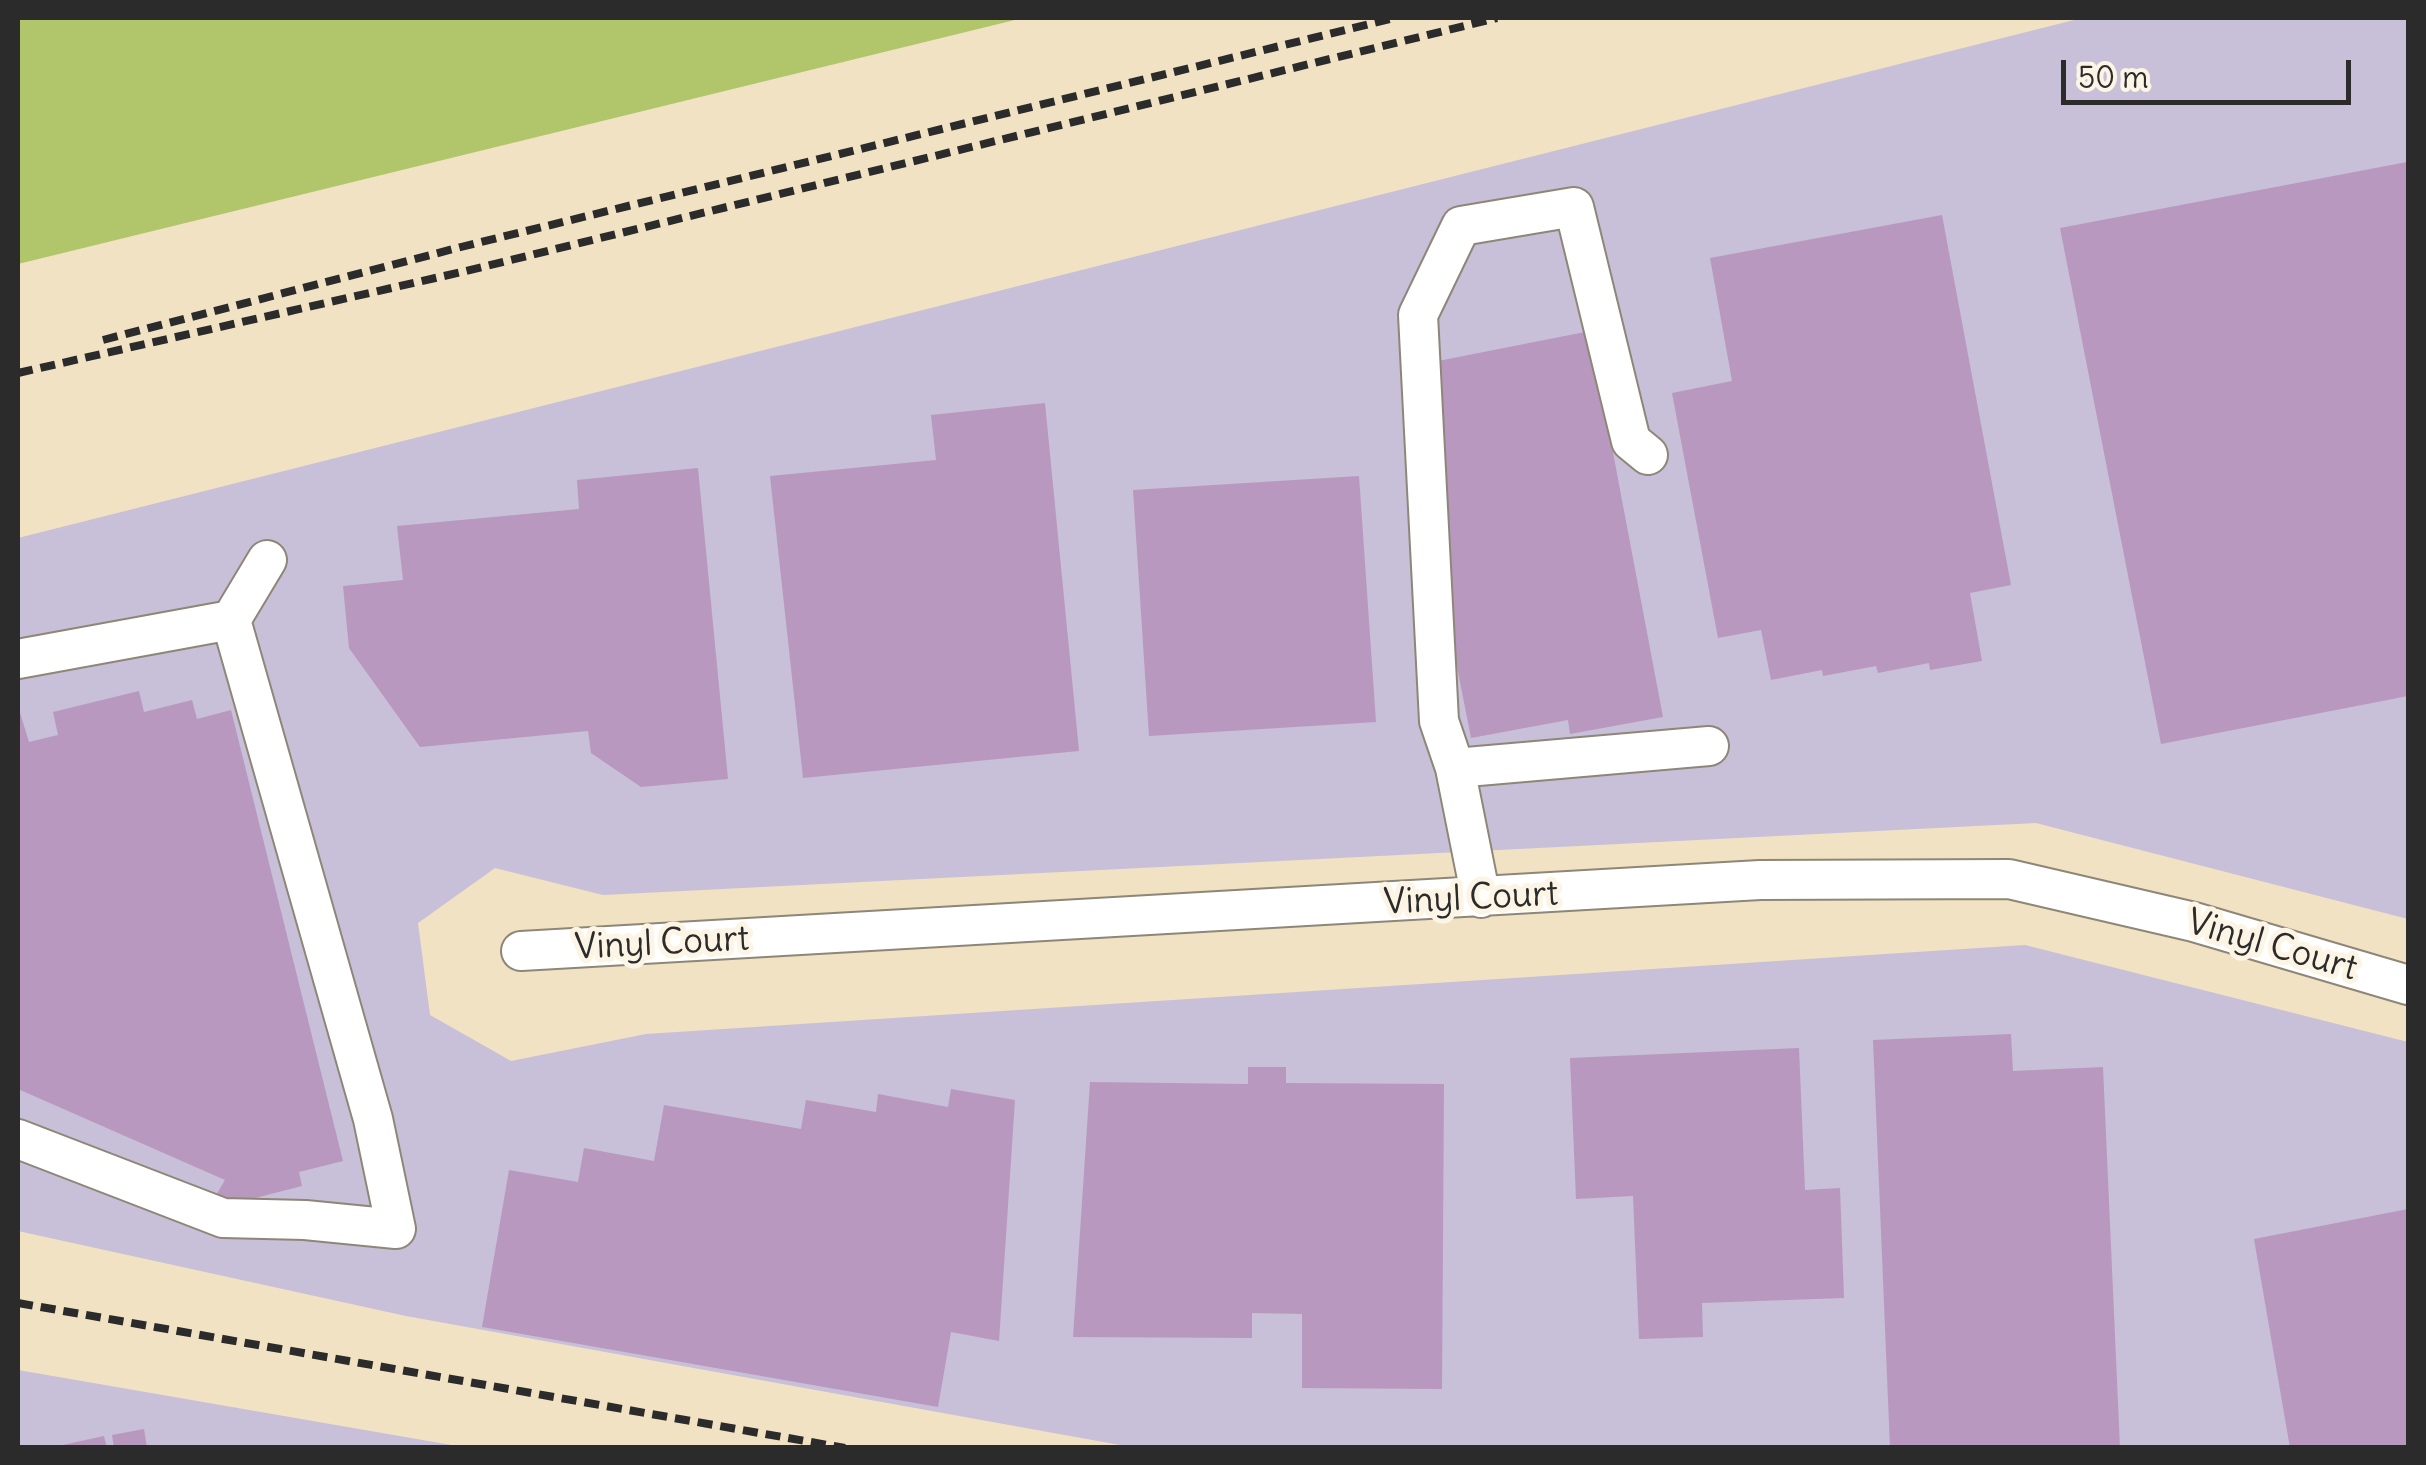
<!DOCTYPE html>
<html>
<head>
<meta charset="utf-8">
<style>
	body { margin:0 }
	#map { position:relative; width:2426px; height:1465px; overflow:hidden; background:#f0e2c3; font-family:Delius,sans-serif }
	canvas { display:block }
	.frame { position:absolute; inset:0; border:20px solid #2b2b2b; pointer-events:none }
	.scale { position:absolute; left:2061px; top:60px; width:290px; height:45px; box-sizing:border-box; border:5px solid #2b2b2b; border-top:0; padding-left:12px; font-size:30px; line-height:35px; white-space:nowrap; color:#2b2b2b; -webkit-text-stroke:8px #fcf5e5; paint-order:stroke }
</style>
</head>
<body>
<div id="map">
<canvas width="2426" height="1465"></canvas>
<div class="frame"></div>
<div class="scale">50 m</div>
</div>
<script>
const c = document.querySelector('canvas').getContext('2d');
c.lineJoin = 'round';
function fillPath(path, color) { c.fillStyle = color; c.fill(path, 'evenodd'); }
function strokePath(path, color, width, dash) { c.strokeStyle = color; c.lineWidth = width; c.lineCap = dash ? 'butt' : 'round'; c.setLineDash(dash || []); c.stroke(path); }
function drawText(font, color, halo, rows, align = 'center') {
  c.font = font + ' Delius,sans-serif'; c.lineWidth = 10; c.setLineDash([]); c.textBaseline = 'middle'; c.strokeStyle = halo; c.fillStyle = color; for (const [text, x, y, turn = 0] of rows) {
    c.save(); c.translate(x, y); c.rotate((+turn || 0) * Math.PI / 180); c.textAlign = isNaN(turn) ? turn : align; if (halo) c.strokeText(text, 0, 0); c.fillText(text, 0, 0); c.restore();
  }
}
fillPath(new Path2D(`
	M 2082,18 L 2408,18 L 2408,919 L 2036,823 L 603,895 L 495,868 L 418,923 L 430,1015 L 511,1061 L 646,1034 L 2025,945 L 2408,1042 L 2408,1447 L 1131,1447 L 406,1316 L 18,1231 L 18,538 Z
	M 18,1370 L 463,1447 L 18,1447 Z`), '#c8bfd8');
fillPath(new Path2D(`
	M 18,18 L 1023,18 L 18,264 Z`), '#b1c66a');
fillPath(new Path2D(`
	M 2407,162 L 2408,696 L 2161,744 L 2060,228 Z
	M 1942,215 L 2011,585 L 1970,593 L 1982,661 L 1930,670 L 1929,663 L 1878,673 L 1876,666 L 1823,676 L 1822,670 L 1771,680 L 1761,630 L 1718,638 L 1672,393 L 1732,381 L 1710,258 Z
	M 1590,331 L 1663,717 L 1570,734 L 1568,720 L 1471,738 L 1451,636 L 1433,362 Z
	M 1045,403 L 1079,751 L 803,778 L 770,476 L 936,460 L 931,415 Z
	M 698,468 L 728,779 L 641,787 L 591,753 L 588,731 L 420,747 L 349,648 L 343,586 L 403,580 L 397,526 L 579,509 L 577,480 Z
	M 1359,476 L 1376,722 L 1149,736 L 1133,490 Z
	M 139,691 L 144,712 L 192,700 L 197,719 L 231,710 L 343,1161 L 299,1172 L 302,1186 L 232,1204 L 215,1197 L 225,1180 L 18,1089 L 18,706 L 29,742 L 58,735 L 53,712 Z
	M 2011,1034 L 2013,1071 L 2103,1067 L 2120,1448 L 1890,1448 L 1873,1040 Z
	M 1799,1048 L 1805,1190 L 1840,1188 L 1844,1298 L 1702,1303 L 1703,1337 L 1639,1339 L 1633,1196 L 1576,1199 L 1570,1058 Z
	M 1248,1067 L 1286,1067 L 1286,1083 L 1444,1084 L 1442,1389 L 1302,1388 L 1302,1314 L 1252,1313 L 1252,1338 L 1073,1337 L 1090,1082 L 1248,1084 Z
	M 951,1089 L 1015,1100 L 999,1341 L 951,1332 L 938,1407 L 482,1327 L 509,1170 L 578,1182 L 584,1148 L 654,1161 L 664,1105 L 801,1129 L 806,1100 L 876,1112 L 878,1094 L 948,1107 Z
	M 2408,1209 L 2408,1448 L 2290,1448 L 2254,1239 Z
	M 144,1429 L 147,1448 L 114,1448 L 112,1435 Z
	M 104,1436 L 107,1448 L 58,1448 L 58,1446 Z`), '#b998bf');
const minor = new Path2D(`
	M 18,659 L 231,620 L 267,560
	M 1455,768 L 1439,721 L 1418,315 L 1461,226 L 1574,207 L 1631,441 L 1648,455
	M 1481,898 L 1455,768 L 1709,746
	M 521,951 L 1760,880 L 2009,879 L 2194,922 L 2408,985
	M 18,1139 L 223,1218 L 305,1220 L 396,1229 L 373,1119 L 231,620`);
strokePath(minor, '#8e8677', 42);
strokePath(minor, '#fff', 38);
strokePath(new Path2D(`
	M 103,340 L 461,247 L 1394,18
	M 18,373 L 466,271 L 1497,18
	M 18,1303 L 845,1448`), '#2b2b2b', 8, [15, 8]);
drawText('35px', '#2b2b2b', '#fcf5e5', [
	["Vinyl Court",1471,899,-3],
	["Vinyl Court",662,944,-3],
	["Vinyl Court",2272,946,16]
]);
</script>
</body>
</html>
